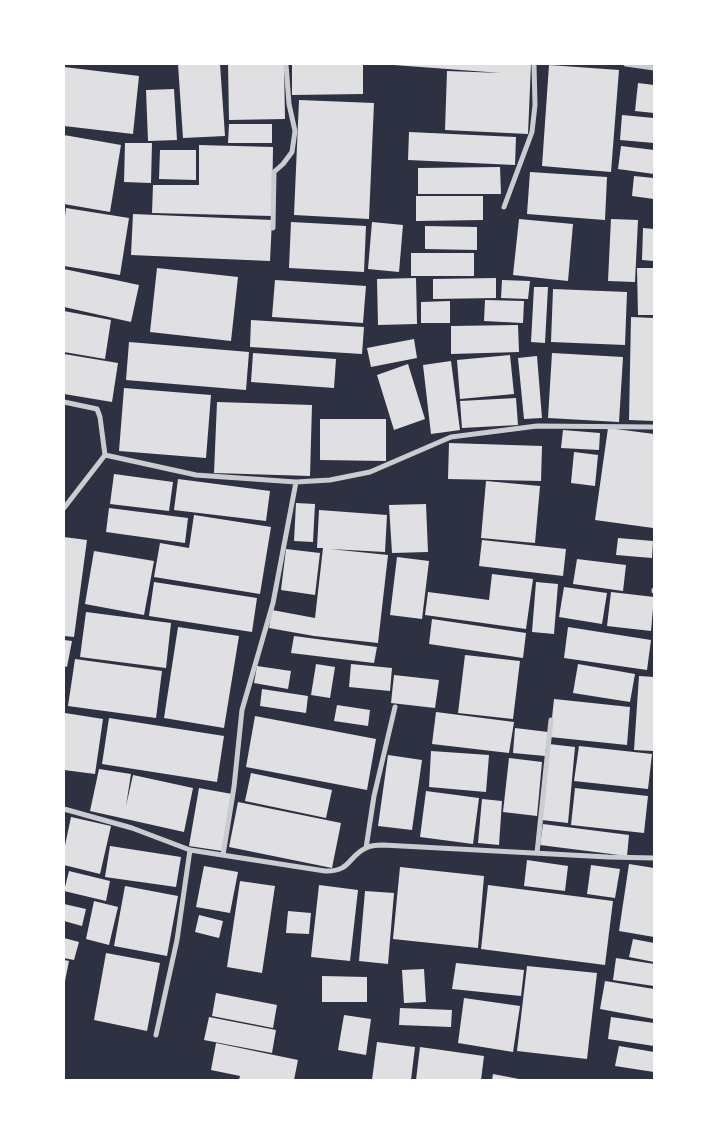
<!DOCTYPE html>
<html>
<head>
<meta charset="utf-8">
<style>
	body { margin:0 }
	#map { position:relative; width:718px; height:1144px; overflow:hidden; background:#2d3142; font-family:Cabin,sans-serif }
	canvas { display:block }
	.frame { position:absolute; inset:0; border:65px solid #fff; pointer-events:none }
</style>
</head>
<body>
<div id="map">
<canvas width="718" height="1144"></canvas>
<div class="frame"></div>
</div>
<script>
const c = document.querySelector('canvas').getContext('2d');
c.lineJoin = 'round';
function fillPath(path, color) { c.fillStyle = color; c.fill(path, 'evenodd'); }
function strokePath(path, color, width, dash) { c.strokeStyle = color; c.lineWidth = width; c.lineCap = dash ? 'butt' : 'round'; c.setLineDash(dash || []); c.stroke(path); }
fillPath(new Path2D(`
	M 178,64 L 220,64 L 225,136 L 183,138 Z
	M 228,64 L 284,64 L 285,119 L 229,120 Z
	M 292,64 L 363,64 L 363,94 L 292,95 Z
	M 394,64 L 531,64 L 528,134 L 445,130 L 447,71 L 501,73 L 394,65 Z
	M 549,65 L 619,70 L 611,172 L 542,166 Z
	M 64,67 L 139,76 L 133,134 L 64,126 Z
	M 638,83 L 654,85 L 654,113 L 635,111 Z
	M 174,89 L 177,140 L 148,141 L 146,90 Z
	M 299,100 L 374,103 L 369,219 L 294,215 Z
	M 622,115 L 654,118 L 654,143 L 620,140 Z
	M 229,124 L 272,124 L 272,143 L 228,143 Z
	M 409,132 L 516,137 L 515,165 L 408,160 Z
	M 64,135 L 121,145 L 110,212 L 64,204 Z
	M 125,143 L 152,143 L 151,183 L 124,182 Z
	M 199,145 L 273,147 L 272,216 L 152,213 L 153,185 L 199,185 Z
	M 621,146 L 654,150 L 654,174 L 618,169 Z
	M 160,150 L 196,150 L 196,180 L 159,179 Z
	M 500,167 L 501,194 L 418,194 L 418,168 Z
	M 530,172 L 607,177 L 605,220 L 527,214 Z
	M 634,176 L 654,178 L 654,199 L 632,196 Z
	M 416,196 L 483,196 L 483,220 L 416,221 Z
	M 66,208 L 129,218 L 120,275 L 64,266 L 64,225 Z
	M 133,214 L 272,220 L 270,261 L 131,255 Z
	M 519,219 L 573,224 L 568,281 L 513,275 Z
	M 611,219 L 638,220 L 635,282 L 608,281 Z
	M 291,222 L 366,226 L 364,272 L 289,268 Z
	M 372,222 L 403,225 L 399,272 L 368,269 Z
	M 425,226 L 477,227 L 477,250 L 425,249 Z
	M 643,228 L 654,229 L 654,261 L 642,260 Z
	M 411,253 L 474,253 L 474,276 L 411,276 Z
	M 157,268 L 238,277 L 231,341 L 150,332 Z
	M 637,268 L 654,268 L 654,315 L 638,315 Z
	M 64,269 L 139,285 L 131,322 L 64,307 Z
	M 416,278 L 417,324 L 378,325 L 377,279 Z
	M 496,278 L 496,298 L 433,299 L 433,279 Z
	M 275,280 L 366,286 L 363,323 L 272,317 Z
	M 502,280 L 530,281 L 528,299 L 501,298 Z
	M 534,287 L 548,287 L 545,343 L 531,342 Z
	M 553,289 L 627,292 L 625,345 L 551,342 Z
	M 485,300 L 524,301 L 523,323 L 484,321 Z
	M 450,301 L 450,323 L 421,323 L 421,302 Z
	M 64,311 L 111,320 L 105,359 L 64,352 Z
	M 631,317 L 654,318 L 654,421 L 629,420 Z
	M 251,320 L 364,327 L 362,354 L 250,347 Z
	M 518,325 L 519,352 L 451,354 L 451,326 Z
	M 414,339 L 417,358 L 371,367 L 367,348 Z
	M 129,342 L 249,352 L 246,390 L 126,380 Z
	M 253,353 L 336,359 L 334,388 L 251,382 Z
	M 552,353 L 623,357 L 619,422 L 548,418 Z
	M 64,354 L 118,363 L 112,402 L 64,394 Z
	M 510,355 L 514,394 L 460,399 L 457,360 Z
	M 537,356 L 542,418 L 524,419 L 518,358 Z
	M 451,361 L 460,430 L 431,434 L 423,365 Z
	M 408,364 L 425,419 L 394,430 L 377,375 Z
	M 124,388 L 211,395 L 206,458 L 119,451 Z
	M 516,398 L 518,425 L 462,428 L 460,401 Z
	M 217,402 L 312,405 L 310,476 L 214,473 Z
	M 320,419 L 386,419 L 386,461 L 320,460 Z
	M 608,428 L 654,434 L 653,528 L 595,520 Z
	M 563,430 L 600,433 L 599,450 L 561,448 Z
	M 449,443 L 542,446 L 541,481 L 448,479 Z
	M 574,452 L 598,455 L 595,486 L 571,483 Z
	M 114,474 L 173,482 L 169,511 L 110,504 Z
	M 178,479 L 270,491 L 266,521 L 174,510 Z
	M 486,481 L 540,486 L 535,543 L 481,538 Z
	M 296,503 L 315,504 L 313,542 L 294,541 Z
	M 426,504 L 428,552 L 392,553 L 389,505 Z
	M 109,508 L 188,518 L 185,543 L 106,532 Z
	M 319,510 L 387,515 L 385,552 L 330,549 L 388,555 L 378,643 L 314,636 L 269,628 L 272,610 L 315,618 L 323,548 L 317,548 Z
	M 194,515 L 271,527 L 260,594 L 154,577 L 160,543 L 189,548 Z
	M 64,537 L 87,540 L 74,637 L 64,636 Z
	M 618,538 L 653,541 L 652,558 L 616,555 Z
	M 482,540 L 566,549 L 563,576 L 479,566 Z
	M 286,549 L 320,553 L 315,595 L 281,590 Z
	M 94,551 L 154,561 L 144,615 L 85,604 Z
	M 397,557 L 429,561 L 422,619 L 390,615 Z
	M 577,559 L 626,565 L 623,591 L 573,584 Z
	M 492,574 L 533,579 L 526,629 L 425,615 L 428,592 L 489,600 Z
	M 154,582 L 257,598 L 252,632 L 149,616 Z
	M 536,582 L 558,584 L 554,634 L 532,632 Z
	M 564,587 L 607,593 L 602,624 L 559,617 Z
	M 611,592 L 654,597 L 651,631 L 607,626 Z
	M 86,612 L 171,623 L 166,668 L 80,657 Z
	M 432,619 L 526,633 L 523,658 L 429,644 Z
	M 178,627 L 239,636 L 224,728 L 164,718 Z
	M 568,627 L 651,640 L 647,670 L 564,658 Z
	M 294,636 L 377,647 L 374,663 L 291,653 Z
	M 64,640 L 72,641 L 67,667 L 64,666 Z
	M 465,655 L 520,661 L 513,719 L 458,713 Z
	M 75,659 L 162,671 L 156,718 L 68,706 Z
	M 316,664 L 335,667 L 330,698 L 311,695 Z
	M 351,664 L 392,668 L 390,691 L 349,687 Z
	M 578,664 L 635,674 L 630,702 L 573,693 Z
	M 257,666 L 291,671 L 288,689 L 254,683 Z
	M 394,675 L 439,680 L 435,708 L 391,703 Z
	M 639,676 L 654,677 L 654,751 L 634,750 Z
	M 262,689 L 308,696 L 306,713 L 260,706 Z
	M 554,699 L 630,707 L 627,745 L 550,737 Z
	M 337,705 L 370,710 L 368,726 L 334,721 Z
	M 436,712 L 514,722 L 509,753 L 432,744 Z
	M 65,713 L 103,719 L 95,774 L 64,770 Z
	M 255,716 L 376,739 L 367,790 L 246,767 Z
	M 109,718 L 224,736 L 217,782 L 102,764 Z
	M 515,728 L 548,732 L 545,756 L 513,753 Z
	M 549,744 L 575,747 L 568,823 L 542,820 Z
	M 579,746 L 652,754 L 648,789 L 574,781 Z
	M 431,751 L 489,755 L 486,792 L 429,787 Z
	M 388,755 L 422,760 L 412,830 L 378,826 Z
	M 509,758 L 542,762 L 537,816 L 503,812 Z
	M 99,769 L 131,774 L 126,806 L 133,775 L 193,788 L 184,832 L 90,811 Z
	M 251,773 L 332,790 L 326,818 L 245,801 Z
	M 199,788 L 232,794 L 222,851 L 189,846 Z
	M 575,788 L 648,796 L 644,833 L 571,825 Z
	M 426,791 L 479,798 L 473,844 L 420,837 Z
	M 482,799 L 502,801 L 499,845 L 478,843 Z
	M 238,802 L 341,823 L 332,868 L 229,847 Z
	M 71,817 L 111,826 L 100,874 L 64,865 L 64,850 Z
	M 543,824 L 629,835 L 627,856 L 540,845 Z
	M 110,846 L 181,857 L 176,887 L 105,877 Z
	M 527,860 L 568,866 L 565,891 L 524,886 Z
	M 629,864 L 654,868 L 654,937 L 619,931 Z
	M 591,865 L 620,869 L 615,898 L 587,894 Z
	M 204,866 L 238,872 L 230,913 L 196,907 Z
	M 400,867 L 484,876 L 478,948 L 393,939 Z
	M 69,871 L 110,881 L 106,901 L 64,891 Z
	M 240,881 L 275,886 L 262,973 L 227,967 Z
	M 319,885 L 358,890 L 350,961 L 311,957 Z
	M 488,885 L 613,901 L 605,965 L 481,949 Z
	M 125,886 L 178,896 L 167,956 L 114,946 Z
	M 365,891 L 394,893 L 388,964 L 359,961 Z
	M 94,901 L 118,907 L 109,945 L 86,939 Z
	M 64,904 L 86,909 L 82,926 L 64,921 Z
	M 288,911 L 311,913 L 309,934 L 286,933 Z
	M 199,915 L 223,921 L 219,938 L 195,932 Z
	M 64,938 L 79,942 L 74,960 L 64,958 Z
	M 633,939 L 654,943 L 654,962 L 629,957 Z
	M 106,953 L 160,963 L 147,1031 L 94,1020 Z
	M 616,958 L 654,964 L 654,986 L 613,980 Z
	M 64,960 L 69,961 L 65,981 L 64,981 Z
	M 456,963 L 524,970 L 521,996 L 452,989 Z
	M 527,966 L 597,973 L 587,1059 L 517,1051 Z
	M 424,969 L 426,1002 L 404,1003 L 402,970 Z
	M 322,976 L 367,977 L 367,1002 L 322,1002 Z
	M 605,981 L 654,989 L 654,1019 L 600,1009 Z
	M 216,993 L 277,1005 L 273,1028 L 212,1016 Z
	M 464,998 L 520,1006 L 513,1052 L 458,1043 Z
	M 400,1008 L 452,1010 L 451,1027 L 399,1025 Z
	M 344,1015 L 371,1019 L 366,1055 L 338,1050 Z
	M 209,1017 L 276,1030 L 272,1053 L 204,1040 Z
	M 611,1017 L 654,1023 L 654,1046 L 608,1039 Z
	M 377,1042 L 415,1047 L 411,1080 L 372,1080 Z
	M 216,1043 L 298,1060 L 294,1080 L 239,1080 L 240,1076 L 211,1070 Z
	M 619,1046 L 654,1052 L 654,1072 L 615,1066 Z
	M 420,1047 L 484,1056 L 481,1080 L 416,1080 Z
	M 493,1074 L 519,1079 L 519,1080 L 492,1080 Z`), '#e0e0e3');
strokePath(new Path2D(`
	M 626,64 L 654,68
	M 504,207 L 532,132 L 535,105 L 534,64
	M 273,228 L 274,172 L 283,164 L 292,152 L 295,131 L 289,104 L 286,64
	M 64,402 L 97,409 L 100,417 L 105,455
	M 64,508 L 105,455 L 196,475 L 296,482 L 330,480 L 370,472 L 451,437 L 537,426 L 654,427
	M 654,590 L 654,591
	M 64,809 L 132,828 L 190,850 L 325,871 C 351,872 348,856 366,848 C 371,845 378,845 383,845 L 608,857 L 654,858
	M 366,848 L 374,796 L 395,707
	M 537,853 L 551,720
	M 223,855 L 234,787 L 242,710 L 273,603 L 296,482
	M 156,1035 L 177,940 L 190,850`), '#caccd0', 5);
</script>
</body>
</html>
